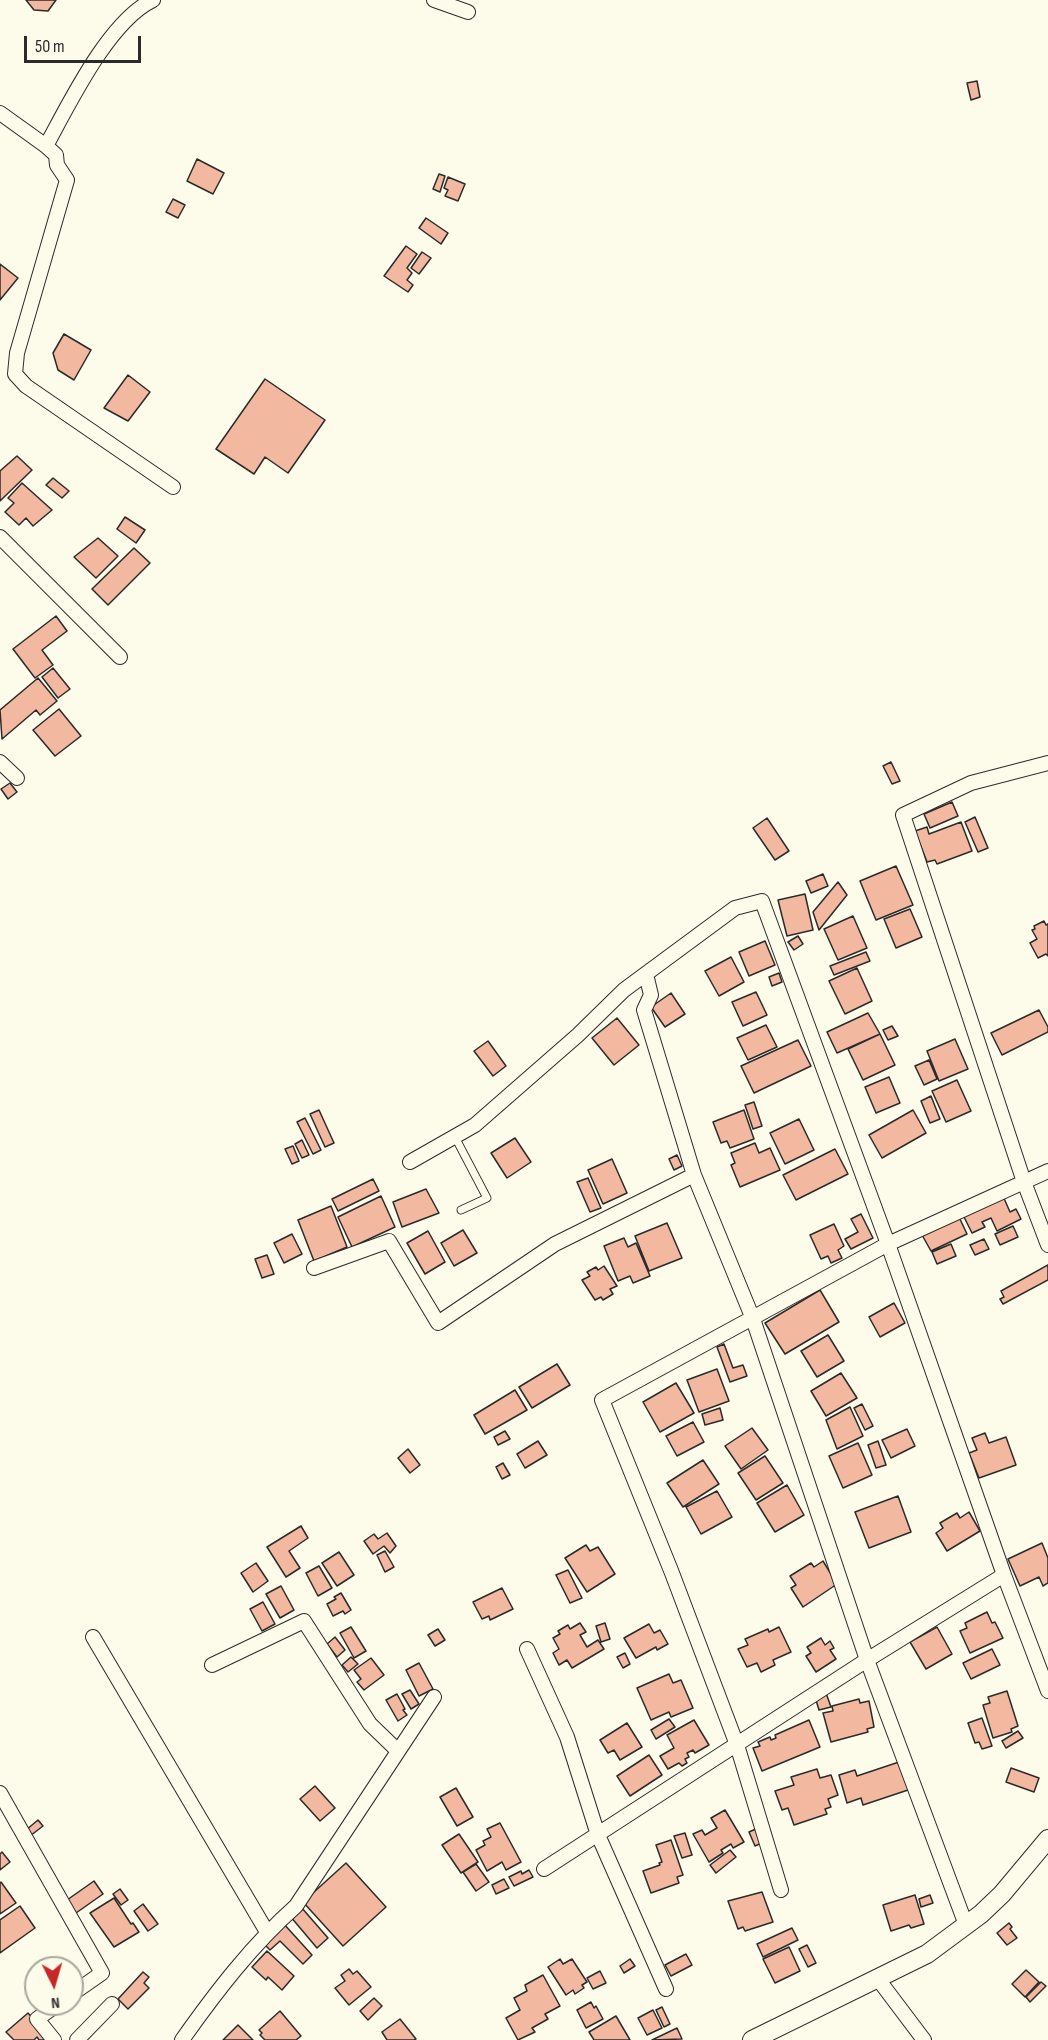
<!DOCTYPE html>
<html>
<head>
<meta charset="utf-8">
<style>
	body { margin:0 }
	#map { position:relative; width:1048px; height:2040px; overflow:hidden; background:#fdfbea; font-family:"Sofia Sans Condensed",sans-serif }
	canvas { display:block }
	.north { position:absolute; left:24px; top:1956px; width:60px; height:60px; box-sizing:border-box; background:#fdfbea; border:2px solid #a9a89e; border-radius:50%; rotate:175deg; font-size:16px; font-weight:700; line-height:24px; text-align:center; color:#2b2b2b }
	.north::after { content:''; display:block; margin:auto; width:21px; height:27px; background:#c62828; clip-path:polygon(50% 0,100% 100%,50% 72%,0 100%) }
	.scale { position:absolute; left:24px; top:36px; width:117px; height:27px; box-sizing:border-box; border:3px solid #2b2b2b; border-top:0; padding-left:8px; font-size:18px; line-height:21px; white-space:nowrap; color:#2b2b2b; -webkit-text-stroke:4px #fdfbea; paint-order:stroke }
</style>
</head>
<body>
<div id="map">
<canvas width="1048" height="2040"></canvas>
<div class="north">N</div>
<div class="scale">50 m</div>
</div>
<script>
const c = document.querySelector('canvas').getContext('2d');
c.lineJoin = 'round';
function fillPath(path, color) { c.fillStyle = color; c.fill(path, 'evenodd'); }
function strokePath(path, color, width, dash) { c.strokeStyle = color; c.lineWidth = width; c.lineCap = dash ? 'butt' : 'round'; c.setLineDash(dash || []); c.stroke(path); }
const building = new Path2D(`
	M 26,0 L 56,0 L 48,11 L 34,10 Z
	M 977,81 L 980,97 L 971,100 L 967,83 Z
	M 197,159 L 224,173 L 213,194 L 187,181 Z
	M 439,174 L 445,176 L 440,192 L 433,189 Z
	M 448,177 L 465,184 L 458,201 L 445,196 L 448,190 L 444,188 Z
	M 173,199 L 185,205 L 178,218 L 166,212 Z
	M 426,218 L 448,233 L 441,244 L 419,228 Z
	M 406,246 L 417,254 L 407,268 L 412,273 L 407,280 L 413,285 L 408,292 L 384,276 Z
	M 422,252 L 431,258 L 419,274 L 411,268 Z
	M 0,264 L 18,278 L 0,300 Z
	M 64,334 L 91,350 L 74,380 L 58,370 L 53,353 Z
	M 128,375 L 150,392 L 128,421 L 104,408 Z
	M 265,379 L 325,420 L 288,473 L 265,457 L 254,474 L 216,449 Z
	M 17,456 L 32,470 L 0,501 L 0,471 Z
	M 53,478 L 69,491 L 62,498 L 46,485 Z
	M 22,483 L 52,510 L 33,526 L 26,518 L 19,525 L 5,512 L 14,503 L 8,498 Z
	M 125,517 L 145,530 L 136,543 L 117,529 Z
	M 98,538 L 118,556 L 96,578 L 74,557 Z
	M 134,548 L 150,563 L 108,605 L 92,589 Z
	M 56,616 L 67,631 L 42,650 L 53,665 L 35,678 L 13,649 Z
	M 53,668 L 70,689 L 58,698 L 42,677 Z
	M 38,678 L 57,701 L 40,715 L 36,710 L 2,739 L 0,710 Z
	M 59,709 L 81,736 L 55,756 L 33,730 Z
	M 891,762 L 900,781 L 892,784 L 883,766 Z
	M 10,783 L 17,792 L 8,799 L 1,789 Z
	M 952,802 L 958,816 L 930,828 L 924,814 Z
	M 975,817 L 988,848 L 978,852 L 965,822 Z
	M 767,818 L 789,851 L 775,860 L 753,828 Z
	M 961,822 L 972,851 L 937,864 L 935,860 L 927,862 L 915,831 L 927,827 L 929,834 Z
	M 896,866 L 913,905 L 876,920 L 860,881 Z
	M 823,874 L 828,886 L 811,893 L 806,881 Z
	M 838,882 L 847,895 L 819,930 L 813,912 Z
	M 805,894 L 813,930 L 787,936 L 778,900 Z
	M 910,909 L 922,937 L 896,948 L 884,919 Z
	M 853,916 L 867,948 L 838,960 L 824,929 Z
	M 1044,921 L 1046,925 L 1048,924 L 1048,956 L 1046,954 L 1038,958 L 1030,943 L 1037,939 L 1032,930 L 1035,929 L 1034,926 Z
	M 798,936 L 803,944 L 794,950 L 788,942 Z
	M 765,941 L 775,965 L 749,976 L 739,952 Z
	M 866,952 L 870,961 L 834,975 L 830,966 Z
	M 731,957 L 744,982 L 719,996 L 705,971 Z
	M 857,968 L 872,1001 L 845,1014 L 829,981 Z
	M 779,973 L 782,982 L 772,986 L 769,977 Z
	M 756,992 L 767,1015 L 743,1026 L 732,1002 Z
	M 671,993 L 685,1014 L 665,1027 L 651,1007 Z
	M 1039,1010 L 1048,1027 L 1048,1032 L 1002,1055 L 991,1033 Z
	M 868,1013 L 880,1034 L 837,1053 L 827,1032 Z
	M 617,1018 L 639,1045 L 614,1065 L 592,1038 Z
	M 766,1025 L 777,1047 L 748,1060 L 737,1038 Z
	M 892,1026 L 898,1036 L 888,1040 L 883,1030 Z
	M 880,1034 L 895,1065 L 863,1080 L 848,1049 Z
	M 955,1039 L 968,1069 L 939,1081 L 927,1051 Z
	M 798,1040 L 811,1066 L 754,1093 L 741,1066 Z
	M 488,1041 L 506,1066 L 493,1076 L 474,1051 Z
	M 929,1060 L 937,1079 L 924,1085 L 915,1066 Z
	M 889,1077 L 900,1103 L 876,1113 L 865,1087 Z
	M 957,1080 L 971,1111 L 946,1122 L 932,1091 Z
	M 931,1096 L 940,1119 L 930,1123 L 921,1101 Z
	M 754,1102 L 762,1126 L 753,1129 L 745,1105 Z
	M 319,1110 L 334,1143 L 325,1147 L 310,1114 Z
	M 744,1110 L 754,1139 L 730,1148 L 727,1141 L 721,1143 L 713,1122 Z
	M 913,1110 L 926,1133 L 882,1158 L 869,1135 Z
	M 305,1118 L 321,1150 L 313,1154 L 297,1122 Z
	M 799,1119 L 814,1150 L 785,1164 L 770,1133 Z
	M 515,1138 L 531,1162 L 507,1178 L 491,1153 Z
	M 302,1140 L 309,1155 L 302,1158 L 295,1144 Z
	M 755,1143 L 759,1153 L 770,1148 L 780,1170 L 740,1187 L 731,1165 L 735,1163 L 731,1153 Z
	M 293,1146 L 299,1161 L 292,1164 L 285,1149 Z
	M 835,1149 L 848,1174 L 796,1200 L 783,1175 Z
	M 677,1155 L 682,1166 L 674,1170 L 669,1159 Z
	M 612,1159 L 627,1193 L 603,1204 L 588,1170 Z
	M 588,1178 L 601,1208 L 590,1212 L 577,1182 Z
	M 373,1179 L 379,1191 L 338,1211 L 332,1199 Z
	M 426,1189 L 439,1213 L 402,1227 L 393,1202 Z
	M 381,1196 L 395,1227 L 352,1247 L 338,1217 Z
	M 1003,1196 L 1010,1212 L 1016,1209 L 1021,1219 L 997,1231 L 991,1218 L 982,1222 L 985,1227 L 972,1233 L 963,1215 Z
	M 331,1206 L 347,1247 L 314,1261 L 298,1220 Z
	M 861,1214 L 873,1238 L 851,1249 L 845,1239 L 858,1232 L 851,1219 Z
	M 959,1217 L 967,1234 L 931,1251 L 922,1235 Z
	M 667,1223 L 682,1258 L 649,1271 L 635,1236 Z
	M 834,1224 L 844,1246 L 838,1250 L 842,1258 L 831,1263 L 828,1256 L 821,1259 L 810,1235 Z
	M 1013,1226 L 1018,1237 L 1000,1245 L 995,1234 Z
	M 463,1230 L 477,1253 L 454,1266 L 441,1243 Z
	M 428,1231 L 445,1262 L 425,1274 L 407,1243 Z
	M 292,1234 L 302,1254 L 284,1263 L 274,1243 Z
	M 624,1238 L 628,1247 L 636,1243 L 650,1276 L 633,1283 L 630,1276 L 618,1281 L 604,1246 Z
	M 984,1239 L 989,1249 L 975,1255 L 970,1245 Z
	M 951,1244 L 956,1256 L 937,1264 L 932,1252 Z
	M 267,1255 L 274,1274 L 262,1278 L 255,1259 Z
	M 1048,1265 L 1048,1280 L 1003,1304 L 1000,1299 L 1004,1297 L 1001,1291 Z
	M 604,1266 L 617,1286 L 610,1289 L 613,1294 L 603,1300 L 601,1297 L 595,1300 L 582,1280 L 590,1276 L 587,1272 L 596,1267 L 598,1270 Z
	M 820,1290 L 839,1322 L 785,1354 L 765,1323 Z
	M 894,1303 L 905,1323 L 880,1337 L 869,1317 Z
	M 828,1335 L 844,1361 L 817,1377 L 801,1351 Z
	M 724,1344 L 733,1368 L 743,1365 L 747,1376 L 730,1382 L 717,1347 Z
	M 557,1364 L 570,1385 L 532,1408 L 519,1387 Z
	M 717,1369 L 729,1401 L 699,1412 L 687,1380 Z
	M 841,1373 L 857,1398 L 826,1416 L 811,1391 Z
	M 676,1383 L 694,1413 L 660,1432 L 643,1402 Z
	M 515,1390 L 527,1410 L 485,1434 L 474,1415 Z
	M 862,1404 L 873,1426 L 865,1430 L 854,1408 Z
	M 850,1407 L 863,1436 L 837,1449 L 826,1420 Z
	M 720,1408 L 723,1420 L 705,1425 L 702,1414 Z
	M 693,1422 L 704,1442 L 677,1456 L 666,1436 Z
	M 752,1428 L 768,1450 L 741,1469 L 725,1446 Z
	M 907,1429 L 915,1446 L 891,1458 L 882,1440 Z
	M 505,1431 L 510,1439 L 498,1445 L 494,1437 Z
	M 985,1433 L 989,1443 L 1006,1437 L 1016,1465 L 979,1478 L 969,1453 L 977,1450 L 972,1438 Z
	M 538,1441 L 547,1455 L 525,1468 L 517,1454 Z
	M 878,1441 L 886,1465 L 876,1468 L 868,1445 Z
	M 858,1443 L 872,1475 L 843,1488 L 829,1456 Z
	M 408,1449 L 420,1465 L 410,1473 L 398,1458 Z
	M 765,1456 L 783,1483 L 756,1500 L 738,1473 Z
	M 703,1460 L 719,1484 L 683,1507 L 667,1483 Z
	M 503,1463 L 510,1475 L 502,1479 L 496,1467 Z
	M 787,1485 L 804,1515 L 775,1532 L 757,1503 Z
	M 717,1491 L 732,1517 L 701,1534 L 686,1507 Z
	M 898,1496 L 911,1532 L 869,1548 L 855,1512 Z
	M 969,1512 L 980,1531 L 947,1551 L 936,1533 L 943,1528 L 940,1523 L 957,1513 L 960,1518 Z
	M 301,1526 L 308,1538 L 289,1551 L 300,1568 L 286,1577 L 267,1547 Z
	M 387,1533 L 396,1546 L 390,1553 L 384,1546 L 373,1554 L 364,1541 L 374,1534 L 378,1539 Z
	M 1042,1543 L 1048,1558 L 1048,1583 L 1043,1586 L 1039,1577 L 1020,1586 L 1008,1559 Z
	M 586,1545 L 590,1551 L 598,1547 L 615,1574 L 587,1592 L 565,1558 Z
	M 385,1551 L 394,1567 L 385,1572 L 377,1555 Z
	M 339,1552 L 354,1575 L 337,1586 L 322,1563 Z
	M 823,1561 L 837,1584 L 803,1607 L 791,1588 L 796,1585 L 790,1576 L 811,1563 L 814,1567 Z
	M 256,1563 L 268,1581 L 253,1592 L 241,1573 Z
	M 319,1566 L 332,1588 L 318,1596 L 306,1573 Z
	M 568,1570 L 582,1598 L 570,1603 L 556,1575 Z
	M 281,1586 L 294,1610 L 280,1618 L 266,1594 Z
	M 502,1588 L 513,1609 L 490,1620 L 489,1616 L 482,1619 L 473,1602 Z
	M 341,1593 L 351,1610 L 345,1614 L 343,1611 L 333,1616 L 327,1604 L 336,1599 L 334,1597 Z
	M 263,1602 L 275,1624 L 262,1631 L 250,1609 Z
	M 987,1612 L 992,1623 L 995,1622 L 1003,1638 L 970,1653 L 960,1631 L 967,1628 L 965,1623 Z
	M 580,1623 L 586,1632 L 580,1635 L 587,1647 L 598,1640 L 604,1649 L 572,1668 L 567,1660 L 559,1665 L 553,1653 L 559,1649 L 553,1638 L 560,1634 L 558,1631 L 568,1625 L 570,1629 Z
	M 605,1623 L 610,1639 L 601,1642 L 596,1626 Z
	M 649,1624 L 654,1633 L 660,1630 L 668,1644 L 657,1650 L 656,1647 L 636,1658 L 624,1638 Z
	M 351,1627 L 366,1651 L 354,1658 L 340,1633 Z
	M 779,1627 L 791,1652 L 773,1660 L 775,1665 L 761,1672 L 757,1663 L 747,1667 L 738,1649 L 748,1645 L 745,1639 L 768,1629 L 769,1632 Z
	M 937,1627 L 952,1654 L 926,1669 L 910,1642 Z
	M 438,1629 L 445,1640 L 435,1646 L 428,1635 Z
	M 335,1637 L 345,1650 L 337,1657 L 327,1644 Z
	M 821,1638 L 825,1645 L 830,1641 L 834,1648 L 830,1650 L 836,1659 L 816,1672 L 806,1656 L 811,1653 L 807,1647 Z
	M 992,1649 L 1000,1665 L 971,1679 L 963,1663 Z
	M 625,1653 L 630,1664 L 623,1668 L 617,1657 Z
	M 351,1657 L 358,1664 L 348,1672 L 342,1665 Z
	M 371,1658 L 384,1675 L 364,1690 L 357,1682 L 361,1679 L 354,1670 Z
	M 419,1663 L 433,1689 L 419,1696 L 406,1670 Z
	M 669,1674 L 673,1683 L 681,1680 L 693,1708 L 671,1717 L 669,1712 L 651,1720 L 637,1688 Z
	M 410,1690 L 419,1704 L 411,1709 L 402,1694 Z
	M 1007,1691 L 1018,1726 L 1011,1729 L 1012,1732 L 993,1738 L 983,1705 L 990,1703 L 988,1697 Z
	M 826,1693 L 831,1707 L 819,1710 L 815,1697 Z
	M 397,1694 L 405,1709 L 403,1710 L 407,1715 L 398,1721 L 386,1700 Z
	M 859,1699 L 860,1703 L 869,1701 L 874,1727 L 867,1729 L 868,1732 L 831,1742 L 823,1713 L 833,1711 L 832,1706 Z
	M 982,1718 L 992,1746 L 982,1749 L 979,1742 L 975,1743 L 968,1723 Z
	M 669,1719 L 675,1727 L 656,1739 L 651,1730 Z
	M 694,1720 L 709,1745 L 695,1753 L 693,1750 L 687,1753 L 689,1757 L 685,1759 L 687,1763 L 682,1766 L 679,1763 L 668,1769 L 660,1756 L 674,1748 L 667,1735 Z
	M 809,1720 L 820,1747 L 762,1771 L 753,1748 L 760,1746 L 758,1742 L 770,1737 L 771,1740 L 776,1738 L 775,1735 Z
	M 627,1723 L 642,1747 L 620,1760 L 614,1750 L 608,1753 L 600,1740 Z
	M 1018,1731 L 1023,1738 L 1006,1748 L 1002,1741 Z
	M 649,1755 L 662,1775 L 630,1796 L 617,1776 Z
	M 902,1761 L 911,1789 L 863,1805 L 861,1798 L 847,1803 L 839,1775 L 855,1770 L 857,1776 Z
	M 1011,1768 L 1039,1778 L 1034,1792 L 1006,1782 Z
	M 817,1769 L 820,1778 L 831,1775 L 838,1795 L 828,1799 L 831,1807 L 825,1809 L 827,1814 L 794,1825 L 788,1808 L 782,1810 L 775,1791 L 794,1785 L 791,1777 Z
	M 315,1786 L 335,1808 L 320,1821 L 300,1799 Z
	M 456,1788 L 473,1817 L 457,1826 L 440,1797 Z
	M 725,1810 L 744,1842 L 733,1848 L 731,1844 L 721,1850 L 723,1853 L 709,1862 L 693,1834 L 702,1830 L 705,1835 L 717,1828 L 711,1818 Z
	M 38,1820 L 43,1826 L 30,1836 L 26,1830 Z
	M 500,1823 L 521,1862 L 506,1870 L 502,1862 L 487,1871 L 476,1850 L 485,1845 L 483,1841 L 491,1837 L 487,1829 Z
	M 758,1828 L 764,1842 L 755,1846 L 749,1832 Z
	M 685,1833 L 692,1855 L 682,1858 L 674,1836 Z
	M 459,1834 L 478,1862 L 461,1873 L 442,1845 Z
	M 671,1840 L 683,1875 L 677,1877 L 679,1883 L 651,1893 L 643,1871 L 660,1865 L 659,1863 L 662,1862 L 656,1845 Z
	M 730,1850 L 736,1857 L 716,1873 L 710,1865 Z
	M 2,1852 L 10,1862 L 0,1870 L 0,1854 Z
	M 346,1863 L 386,1907 L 343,1946 L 303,1902 Z
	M 476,1864 L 489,1882 L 476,1891 L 463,1872 Z
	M 529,1870 L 533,1877 L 514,1886 L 509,1877 L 521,1871 L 522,1874 Z
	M 504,1879 L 509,1888 L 496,1894 L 492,1885 Z
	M 94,1881 L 103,1894 L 76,1913 L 67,1900 Z
	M 1,1882 L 16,1903 L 0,1914 L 0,1883 Z
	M 120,1889 L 128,1900 L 121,1905 L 113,1894 Z
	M 762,1892 L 773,1922 L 745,1931 L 743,1927 L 738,1929 L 728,1901 Z
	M 915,1895 L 924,1924 L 911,1928 L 909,1925 L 891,1931 L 883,1905 Z
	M 930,1895 L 933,1903 L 921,1907 L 919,1899 Z
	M 114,1898 L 131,1924 L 133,1923 L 139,1932 L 114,1947 L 90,1913 Z
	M 143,1904 L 158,1924 L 148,1931 L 134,1911 Z
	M 20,1906 L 35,1928 L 0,1953 L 0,1920 Z
	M 301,1907 L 328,1938 L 317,1948 L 290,1916 Z
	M 283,1923 L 312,1955 L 303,1964 L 280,1941 L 270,1950 L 262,1942 Z
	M 1009,1923 L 1012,1927 L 1010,1929 L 1017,1938 L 1007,1945 L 997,1933 Z
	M 792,1928 L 798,1940 L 763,1957 L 757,1944 Z
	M 807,1945 L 816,1963 L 808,1967 L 799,1949 Z
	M 789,1947 L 800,1971 L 775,1983 L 763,1959 Z
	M 267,1951 L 294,1976 L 282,1990 L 268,1977 L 266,1980 L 252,1967 Z
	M 686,1954 L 692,1965 L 671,1976 L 665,1965 Z
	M 560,1959 L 563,1964 L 572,1959 L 587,1982 L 582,1985 L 584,1988 L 575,1994 L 573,1990 L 566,1995 L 548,1967 Z
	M 630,1959 L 635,1966 L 624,1973 L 620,1966 Z
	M 349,1969 L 353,1974 L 357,1971 L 371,1987 L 349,2005 L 335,1988 L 345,1981 L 341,1975 Z
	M 1026,1970 L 1039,1982 L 1025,1997 L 1012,1984 Z
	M 600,1971 L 606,1983 L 593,1989 L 587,1978 Z
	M 143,1972 L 149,1977 L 144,1983 L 149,1988 L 128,2009 L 118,1999 Z
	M 543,1975 L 560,2006 L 545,2014 L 548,2019 L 532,2028 L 535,2032 L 518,2040 L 506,2018 L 520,2010 L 514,1998 L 527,1991 L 525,1985 Z
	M 1041,1982 L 1046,1986 L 1030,2002 L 1026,1997 Z
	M 374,1998 L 382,2006 L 368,2020 L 360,2011 Z
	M 591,2002 L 594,2008 L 596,2006 L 603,2019 L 586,2028 L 577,2010 Z
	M 662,2007 L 670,2024 L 664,2027 L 656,2010 Z
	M 653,2010 L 662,2028 L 647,2035 L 638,2018 Z
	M 280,2011 L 301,2036 L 296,2040 L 265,2040 L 260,2035 L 262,2033 L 259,2030 Z
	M 28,2013 L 51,2040 L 39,2040 L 37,2037 L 34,2040 L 14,2040 L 6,2032 Z
	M 616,2016 L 630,2040 L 594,2040 L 589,2032 Z
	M 400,2019 L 416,2039 L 414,2040 L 387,2040 L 382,2032 Z
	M 238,2025 L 253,2040 L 223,2040 Z
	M 677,2028 L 682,2039 L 652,2040 Z`);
fillPath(building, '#f2b8a0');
strokePath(building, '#2b2b2b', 1.5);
const service = new Path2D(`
	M 455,1137 L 487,1198 L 461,1210`);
const minor = new Path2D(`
	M 434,0 L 468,12
	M 0,113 L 46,146 L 56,155 L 57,165 L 67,180 L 17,353 L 15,374 L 26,386 L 173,487
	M 46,146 C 70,102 109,21 153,0
	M 0,537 L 120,657
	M 0,762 L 17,778
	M 1048,763 L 971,783 L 903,815 L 1024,1182 L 1048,1245
	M 646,974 L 651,995 L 644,1010 L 694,1175 L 753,1319 L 867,1660 L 966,1925
	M 410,1162 L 475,1125 L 578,1035 L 624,990 L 735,908 L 762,901 L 888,1244 L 1004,1575 L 1048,1691
	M 314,1268 L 389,1241 L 438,1323 L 555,1244 L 694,1175
	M 93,1637 L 267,1932
	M 527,1649 L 567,1737 L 598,1835 L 666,1989
	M 212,1665 L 304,1621 L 370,1724 L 398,1751
	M 0,1793 L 102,1973 L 72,1994
	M 544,1869 L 867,1660 L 1004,1575
	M 781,1890 L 737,1745 L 672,1573 L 602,1400 L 888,1244 L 1048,1171
	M 878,1979 L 924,2040
	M 54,2040 L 37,2019 L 58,2004
	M 77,2040 L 112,2004
	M 182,2040 C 216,1992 252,1945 296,1906 L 434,1697`);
const tertiary = new Path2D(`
	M 752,2040 L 927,1954 L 981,1914 L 1002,1894 L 1048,1839`);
strokePath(service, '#2b2b2b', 9);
strokePath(minor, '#2b2b2b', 16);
strokePath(tertiary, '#2b2b2b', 20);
strokePath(service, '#fdfbea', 7);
strokePath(minor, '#fdfbea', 14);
strokePath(tertiary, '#fdfbea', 18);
</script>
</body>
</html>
